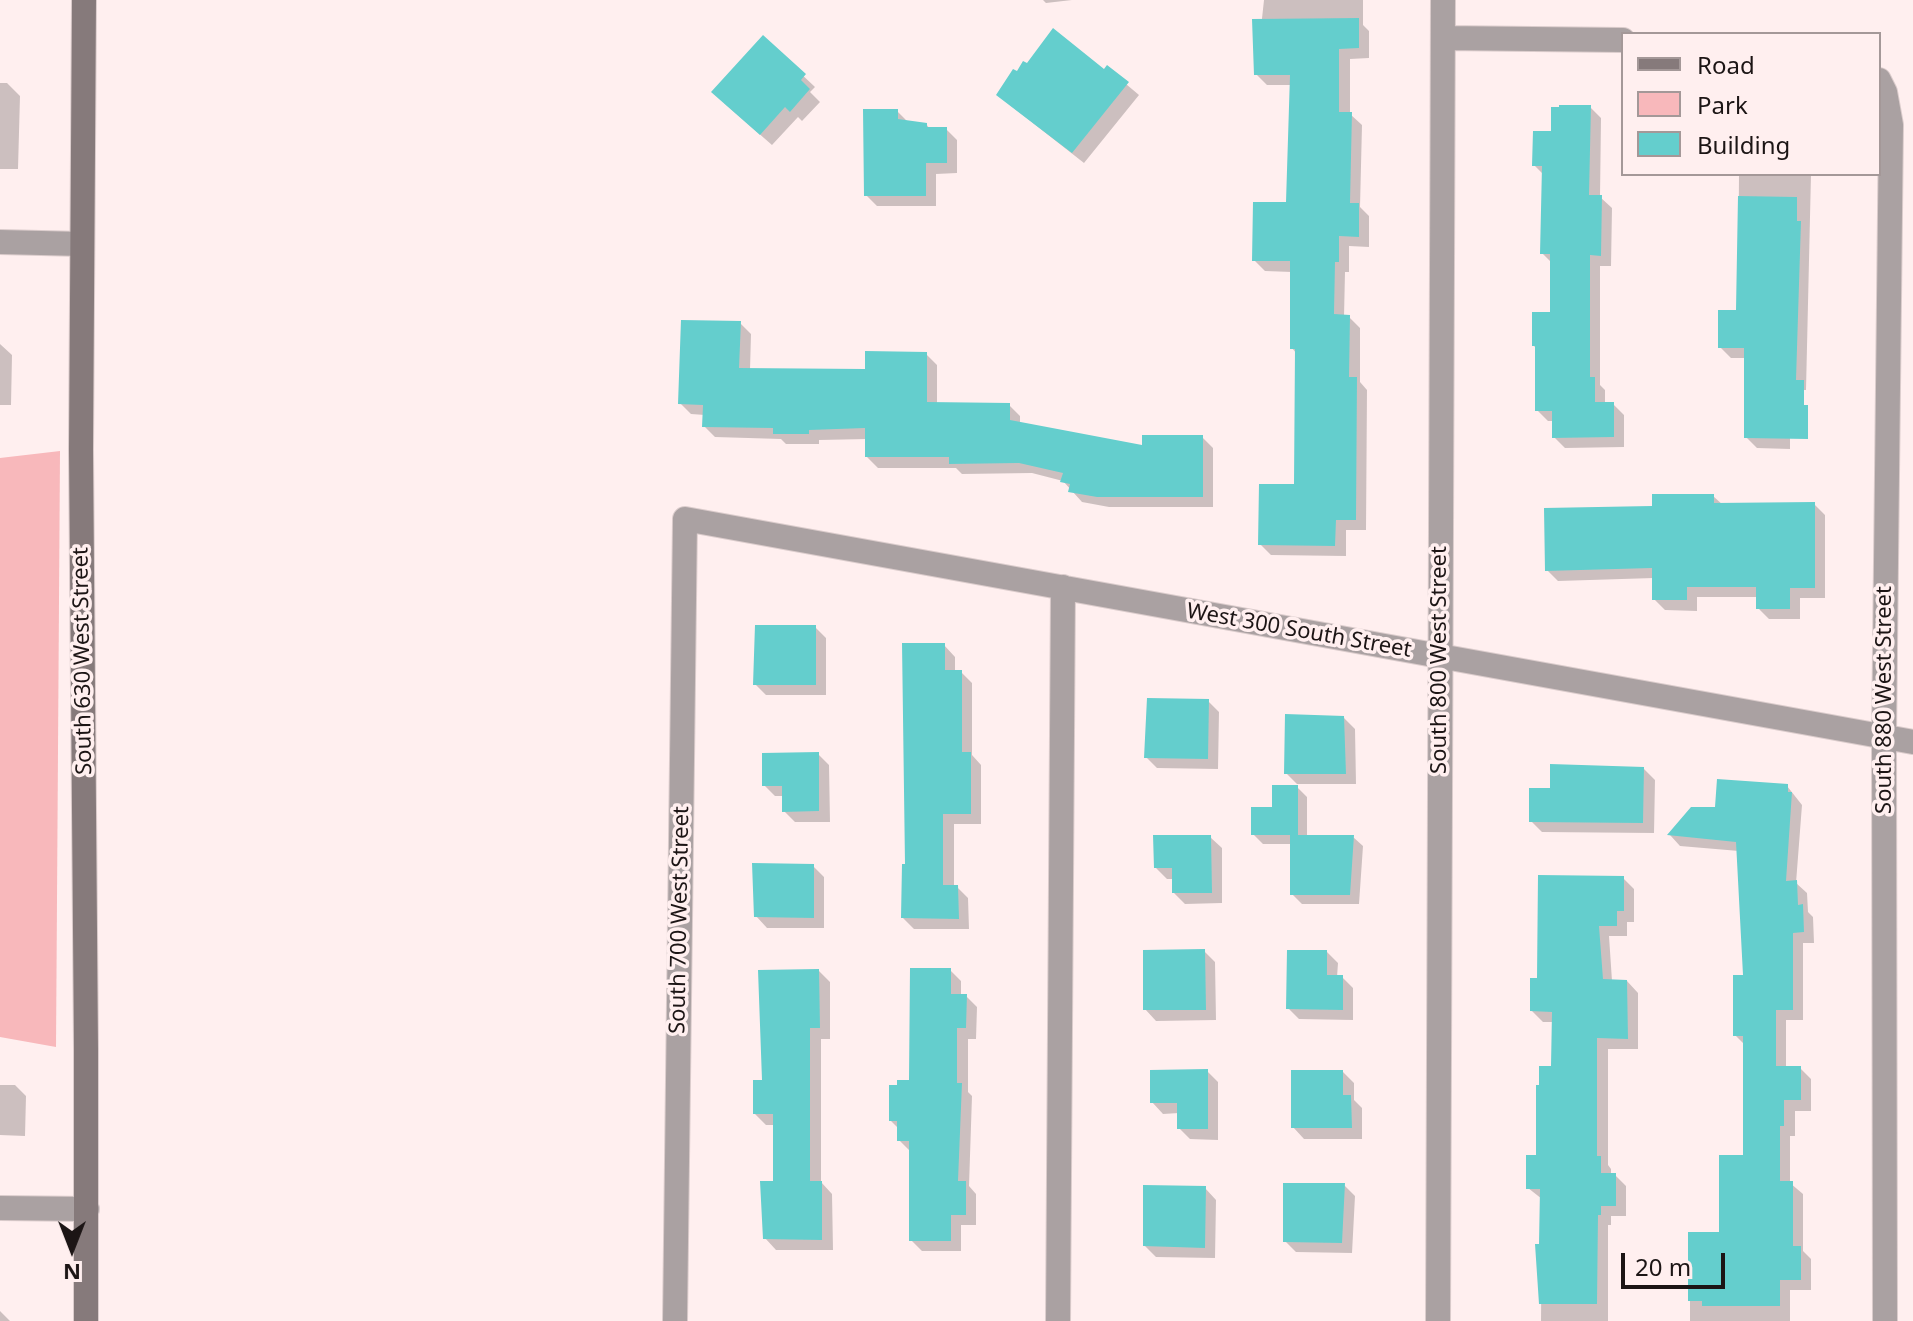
<!DOCTYPE html>
<html>
<head>
<meta charset="utf-8">
<style>
	body { margin:0 }
	#map { position:relative; width:1913px; height:1321px; overflow:hidden; background:#ffefef; font-family:"Noto Sans",sans-serif }
	canvas { display:block }
	.legend { position:absolute; left:1621px; top:32px; width:260px; height:144px; box-sizing:border-box; background:#ffefef; border:2px solid #a49898; margin:0; padding:10px 14px; list-style:none; font-size:24px; color:#1c1515 }
	.legend li { display:flex; align-items:center; gap:16px; height:40px }
	.legend b { width:40px; border:2px solid #a49898 }
	.north { position:absolute; left:32px; top:1209px; width:80px; height:80px; -webkit-text-stroke:6px #ffefef; paint-order:stroke; rotate:180deg; font-size:22px; font-weight:700; line-height:32px; text-align:center; color:#1c1515 }
	.north::after { content:''; display:block; margin:auto; width:28px; height:36px; background:#1c1515; clip-path:polygon(50% 0,100% 100%,50% 72%,0 100%) }
	.scale { position:absolute; left:1621px; top:1253px; width:104px; height:36px; box-sizing:border-box; border:4px solid #1c1515; border-top:0; padding-left:10px; font-size:24px; line-height:28px; white-space:nowrap; color:#1c1515; -webkit-text-stroke:6px #ffefef; paint-order:stroke }
</style>
</head>
<body>
<div id="map">
<canvas width="1913" height="1321"></canvas>
<ul class="legend">
<li><b style="height:10px;background:#867a7b"></b>Road</li>
<li><b style="height:22px;background:#f8b8bb"></b>Park</li>
<li><b style="height:22px;background:#64cecd"></b>Building</li>
</ul>
<div class="north">N</div>
<div class="scale">20 m</div>
</div>
<script>
const c = document.querySelector('canvas').getContext('2d');
c.lineJoin = 'round';
function fillPath(path, color) { c.fillStyle = color; c.fill(path, 'evenodd'); }
function strokePath(path, color, width, dash) { c.strokeStyle = color; c.lineWidth = width; c.lineCap = dash ? 'butt' : 'round'; c.setLineDash(dash || []); c.stroke(path); }
function drawText(font, color, halo, rows, align = 'center') {
  c.font = font + ' "Noto Sans",sans-serif'; c.lineWidth = 7; c.setLineDash([]); c.textBaseline = 'middle'; c.strokeStyle = halo; c.fillStyle = color; for (const [text, x, y, turn = 0] of rows) {
    c.save(); c.translate(x, y); c.rotate((+turn || 0) * Math.PI / 180); c.textAlign = isNaN(turn) ? turn : align; if (halo) c.strokeText(text, 0, 0); c.fillText(text, 0, 0); c.restore();
  }
}
fillPath(new Path2D(`
	M 60,451 L 56,1047 L 0,1037 L 0,458 Z`), '#f8b8bb');
fillPath(new Path2D(`
	M 1043,0 L 1072,0 L 1046,3 Z
	M 1264,0 L 1363,0 L 1363,25 L 1369,31 L 1369,58 L 1350,59 L 1350,114 L 1362,125 L 1360,207 L 1369,216 L 1369,247 L 1349,246 L 1349,272 L 1345,272 L 1344,317 L 1349,317 L 1360,328 L 1360,382 L 1367,390 L 1366,530 L 1346,530 L 1346,556 L 1271,555 L 1260,544 L 1296,486 L 1296,353 L 1292,348 L 1292,272 L 1265,271 L 1254,260 L 1288,204 L 1292,85 L 1267,85 L 1256,74 Z
	M 763,38 L 815,87 L 810,92 L 820,102 L 802,121 L 798,117 L 772,145 L 724,103 Z
	M 1107,68 L 1139,95 L 1084,163 L 1010,105 L 1105,72 Z
	M 0,83 L 7,83 L 20,96 L 18,169 L 0,169 Z
	M 1590,107 L 1601,118 L 1600,197 L 1612,208 L 1611,266 L 1600,266 L 1600,385 L 1605,390 L 1605,404 L 1613,404 L 1624,415 L 1624,447 L 1565,448 L 1554,437 L 1554,421 L 1548,421 L 1537,410 L 1537,349 L 1534,346 L 1552,314 L 1552,263 L 1542,253 L 1544,175 L 1534,165 L 1552,133 Z
	M 897,111 L 908,122 L 926,124 L 930,129 L 946,129 L 957,140 L 957,173 L 936,174 L 936,206 L 877,206 L 866,195 Z
	M 1739,174 L 1811,174 L 1806,390 L 1790,390 L 1790,449 L 1757,448 L 1746,437 L 1746,358 L 1731,358 L 1720,347 L 1738,312 Z
	M 740,323 L 751,334 L 750,370 L 867,371 L 926,354 L 937,365 L 937,404 L 1009,405 L 1020,416 L 1020,424 L 1144,447 L 1202,437 L 1213,448 L 1213,507 L 1109,507 L 1082,502 L 1063,481 L 1032,473 L 962,474 L 956,468 L 878,468 L 867,457 L 867,439 L 819,440 L 819,444 L 786,444 L 781,439 L 715,437 L 704,426 L 705,415 L 691,414 L 680,403 Z
	M 0,344 L 12,355 L 11,405 L 0,405 Z
	M 1713,496 L 1723,505 L 1814,504 L 1825,515 L 1825,598 L 1800,598 L 1800,619 L 1769,619 L 1758,608 L 1758,597 L 1697,597 L 1697,611 L 1665,610 L 1654,599 L 1654,578 L 1558,581 L 1547,570 L 1654,508 Z
	M 815,627 L 826,638 L 826,695 L 766,695 L 755,684 Z
	M 944,645 L 955,657 L 955,672 L 961,672 L 972,683 L 972,755 L 981,765 L 981,824 L 954,824 L 954,887 L 957,887 L 968,898 L 969,929 L 914,929 L 903,918 L 907,866 Z
	M 1208,701 L 1219,712 L 1218,769 L 1157,768 L 1146,757 Z
	M 1344,718 L 1355,729 L 1356,784 L 1297,784 L 1286,773 Z
	M 818,754 L 829,765 L 830,822 L 795,822 L 784,811 L 784,796 L 775,796 L 764,785 Z
	M 1552,766 L 1644,769 L 1655,780 L 1654,833 L 1542,832 L 1531,821 L 1552,790 Z
	M 1787,786 L 1802,805 L 1796,883 L 1807,893 L 1808,912 L 1813,917 L 1814,943 L 1803,943 L 1803,1020 L 1786,1020 L 1786,1068 L 1800,1068 L 1811,1079 L 1811,1111 L 1795,1111 L 1795,1136 L 1790,1136 L 1790,1183 L 1803,1194 L 1803,1251 L 1811,1259 L 1811,1290 L 1790,1290 L 1790,1321 L 1690,1321 L 1690,1234 L 1721,1234 L 1745,1157 L 1745,1045 L 1735,1035 L 1745,977 L 1739,851 L 1680,846 L 1670,835 L 1716,809 Z
	M 1297,787 L 1307,797 L 1307,837 L 1353,837 L 1363,846 L 1359,904 L 1302,904 L 1292,894 L 1292,844 L 1263,844 L 1253,834 L 1274,809 Z
	M 1210,837 L 1222,848 L 1222,903 L 1185,904 L 1174,893 L 1174,879 L 1167,879 L 1156,868 Z
	M 813,866 L 824,877 L 824,928 L 767,928 L 756,916 Z
	M 1623,878 L 1634,889 L 1634,922 L 1627,922 L 1627,936 L 1609,936 L 1612,981 L 1627,981 L 1638,993 L 1638,1049 L 1608,1049 L 1608,1165 L 1611,1169 L 1611,1175 L 1615,1175 L 1626,1186 L 1626,1216 L 1611,1216 L 1611,1225 L 1608,1225 L 1608,1321 L 1541,1321 L 1542,1199 L 1528,1188 L 1538,1157 L 1553,1068 L 1554,1022 L 1543,1022 L 1532,1011 L 1539,980 Z
	M 1204,951 L 1215,962 L 1216,1020 L 1156,1021 L 1145,1009 Z
	M 1327,952 L 1338,963 L 1337,977 L 1342,977 L 1353,988 L 1353,1020 L 1299,1019 L 1288,1008 Z
	M 950,970 L 961,981 L 961,996 L 966,996 L 977,1007 L 976,1039 L 968,1039 L 968,1092 L 972,1096 L 969,1186 L 976,1194 L 976,1225 L 961,1225 L 961,1251 L 922,1251 L 911,1240 L 911,1152 L 899,1140 L 899,1129 L 891,1121 L 911,1082 Z
	M 819,971 L 830,982 L 830,1039 L 821,1039 L 821,1182 L 832,1194 L 833,1250 L 776,1250 L 765,1238 L 775,1183 L 775,1125 L 766,1125 L 755,1114 L 764,1082 Z
	M 1207,1071 L 1218,1082 L 1218,1140 L 1190,1139 L 1179,1128 L 1179,1113 L 1163,1114 L 1152,1102 Z
	M 1343,1072 L 1354,1083 L 1354,1100 L 1362,1108 L 1362,1139 L 1304,1139 L 1293,1127 Z
	M 0,1085 L 15,1085 L 26,1096 L 25,1136 L 0,1135 Z
	M 1344,1185 L 1355,1196 L 1352,1253 L 1296,1252 L 1285,1241 Z
	M 1205,1188 L 1216,1200 L 1215,1258 L 1156,1257 L 1145,1246 Z
	M 0,1311 L 10,1321 L 0,1321 Z`), '#0003');
fillPath(new Path2D(`
	M 1359,18 L 1359,48 L 1339,49 L 1339,112 L 1352,112 L 1350,203 L 1359,203 L 1359,237 L 1339,236 L 1339,262 L 1335,262 L 1334,314 L 1350,315 L 1349,377 L 1357,377 L 1356,520 L 1336,520 L 1335,546 L 1258,545 L 1259,484 L 1294,484 L 1295,349 L 1290,349 L 1290,261 L 1252,261 L 1253,202 L 1286,202 L 1290,75 L 1254,75 L 1252,19 Z
	M 1053,28 L 1104,69 L 1107,65 L 1129,82 L 1072,153 L 996,95 L 1013,69 L 1017,71 L 1023,61 L 1027,63 Z
	M 763,35 L 806,74 L 801,80 L 810,89 L 790,112 L 785,107 L 760,135 L 711,92 Z
	M 1559,105 L 1591,105 L 1589,195 L 1602,195 L 1601,256 L 1590,255 L 1590,377 L 1595,377 L 1595,402 L 1614,402 L 1614,437 L 1552,438 L 1552,411 L 1535,411 L 1535,346 L 1532,346 L 1532,312 L 1550,312 L 1550,254 L 1540,254 L 1542,166 L 1532,166 L 1533,131 L 1551,131 L 1551,107 L 1559,107 Z
	M 863,109 L 898,109 L 898,119 L 927,123 L 927,127 L 947,127 L 947,163 L 926,163 L 926,196 L 864,196 Z
	M 1738,196 L 1797,197 L 1797,221 L 1801,221 L 1796,380 L 1804,380 L 1804,405 L 1808,405 L 1808,439 L 1744,438 L 1744,348 L 1718,348 L 1718,310 L 1736,310 Z
	M 681,320 L 741,321 L 739,368 L 865,369 L 865,351 L 927,352 L 927,402 L 1010,403 L 1010,420 L 1142,445 L 1142,435 L 1203,435 L 1203,497 L 1097,497 L 1068,492 L 1070,484 L 1060,482 L 1063,473 L 1019,463 L 949,464 L 949,457 L 865,457 L 865,428 L 809,430 L 809,434 L 773,434 L 773,428 L 702,427 L 703,405 L 678,404 Z
	M 1652,494 L 1714,494 L 1714,503 L 1815,502 L 1815,588 L 1790,588 L 1790,609 L 1756,609 L 1756,587 L 1687,587 L 1687,600 L 1652,600 L 1652,568 L 1545,571 L 1544,508 L 1652,506 Z
	M 755,625 L 816,625 L 816,685 L 753,685 Z
	M 902,643 L 945,643 L 945,670 L 962,670 L 962,752 L 971,752 L 971,814 L 943,814 L 943,885 L 958,885 L 959,919 L 901,918 L 902,864 L 905,864 Z
	M 1147,698 L 1209,699 L 1208,759 L 1144,758 Z
	M 1285,714 L 1344,716 L 1346,774 L 1284,774 Z
	M 819,752 L 819,811 L 782,812 L 782,786 L 762,786 L 762,753 Z
	M 1550,764 L 1644,767 L 1643,823 L 1529,822 L 1529,788 L 1550,788 Z
	M 1717,779 L 1788,784 L 1788,792 L 1792,792 L 1786,881 L 1797,880 L 1798,905 L 1803,904 L 1804,932 L 1793,933 L 1793,1010 L 1776,1010 L 1776,1066 L 1801,1066 L 1801,1100 L 1784,1100 L 1784,1126 L 1780,1126 L 1780,1181 L 1793,1181 L 1793,1246 L 1801,1246 L 1801,1280 L 1780,1280 L 1780,1306 L 1702,1306 L 1702,1301 L 1688,1301 L 1688,1232 L 1719,1232 L 1719,1155 L 1743,1155 L 1743,1036 L 1733,1036 L 1733,975 L 1743,975 L 1736,842 L 1667,835 L 1691,807 L 1715,807 Z
	M 1272,785 L 1298,785 L 1298,835 L 1354,835 L 1350,895 L 1290,895 L 1290,835 L 1251,835 L 1251,807 L 1272,807 Z
	M 1153,835 L 1211,835 L 1212,893 L 1172,893 L 1172,868 L 1154,868 Z
	M 752,863 L 814,864 L 814,918 L 754,917 Z
	M 1538,875 L 1624,876 L 1624,911 L 1617,911 L 1617,926 L 1599,926 L 1603,979 L 1627,980 L 1628,1039 L 1597,1038 L 1597,1156 L 1601,1156 L 1601,1173 L 1616,1173 L 1616,1206 L 1601,1206 L 1601,1215 L 1598,1215 L 1597,1304 L 1539,1304 L 1535,1244 L 1539,1244 L 1540,1189 L 1526,1189 L 1526,1155 L 1536,1155 L 1536,1085 L 1539,1085 L 1539,1066 L 1551,1066 L 1552,1012 L 1530,1011 L 1530,978 L 1537,978 Z
	M 1205,949 L 1206,1010 L 1143,1010 L 1143,950 Z
	M 1287,950 L 1327,950 L 1327,975 L 1343,975 L 1343,1010 L 1286,1009 Z
	M 910,968 L 951,968 L 951,994 L 967,994 L 966,1028 L 957,1028 L 957,1083 L 962,1083 L 958,1181 L 966,1181 L 966,1215 L 951,1215 L 951,1241 L 909,1241 L 909,1141 L 897,1141 L 897,1121 L 889,1121 L 889,1085 L 897,1085 L 897,1080 L 909,1080 Z
	M 819,969 L 820,1028 L 810,1028 L 810,1181 L 822,1181 L 822,1240 L 763,1239 L 760,1181 L 773,1181 L 773,1114 L 753,1114 L 753,1080 L 762,1080 L 758,970 Z
	M 1208,1069 L 1208,1129 L 1177,1129 L 1177,1103 L 1150,1103 L 1150,1070 Z
	M 1291,1070 L 1343,1070 L 1343,1095 L 1351,1095 L 1352,1128 L 1291,1128 Z
	M 1283,1183 L 1345,1183 L 1342,1243 L 1283,1242 Z
	M 1143,1185 L 1206,1186 L 1205,1248 L 1143,1246 Z`), '#64cecd');
const street = new Path2D(`
	M 1443,38 L 1623,40
	M 1879,80 L 1885,92 L 1891,125 L 1884,736 L 1885,1321
	M 0,242 L 82,244
	M 0,1208 L 87,1209
	M 675,1321 L 685,519 L 1913,742
	M 1058,1321 L 1063,587
	M 1438,1321 L 1443,0`);
const secondary = new Path2D(`
	M 84,0 L 81,449 L 86,1050 L 86,1321`);
strokePath(street, '#dbcccc', 26);
strokePath(secondary, '#dbcccc', 26);
strokePath(street, '#aaa1a2', 24);
strokePath(secondary, '#867a7b', 24);
drawText('22px', '#1c1515', '#ffefef', [
	["West 300 South Street",1299,631,10],
	["South 800 West Street",1440,660,-90],
	["South 630 West Street",83,661,-91],
	["South 880 West Street",1885,700,-90],
	["South 700 West Street",680,920,-89]
]);
</script>
</body>
</html>
